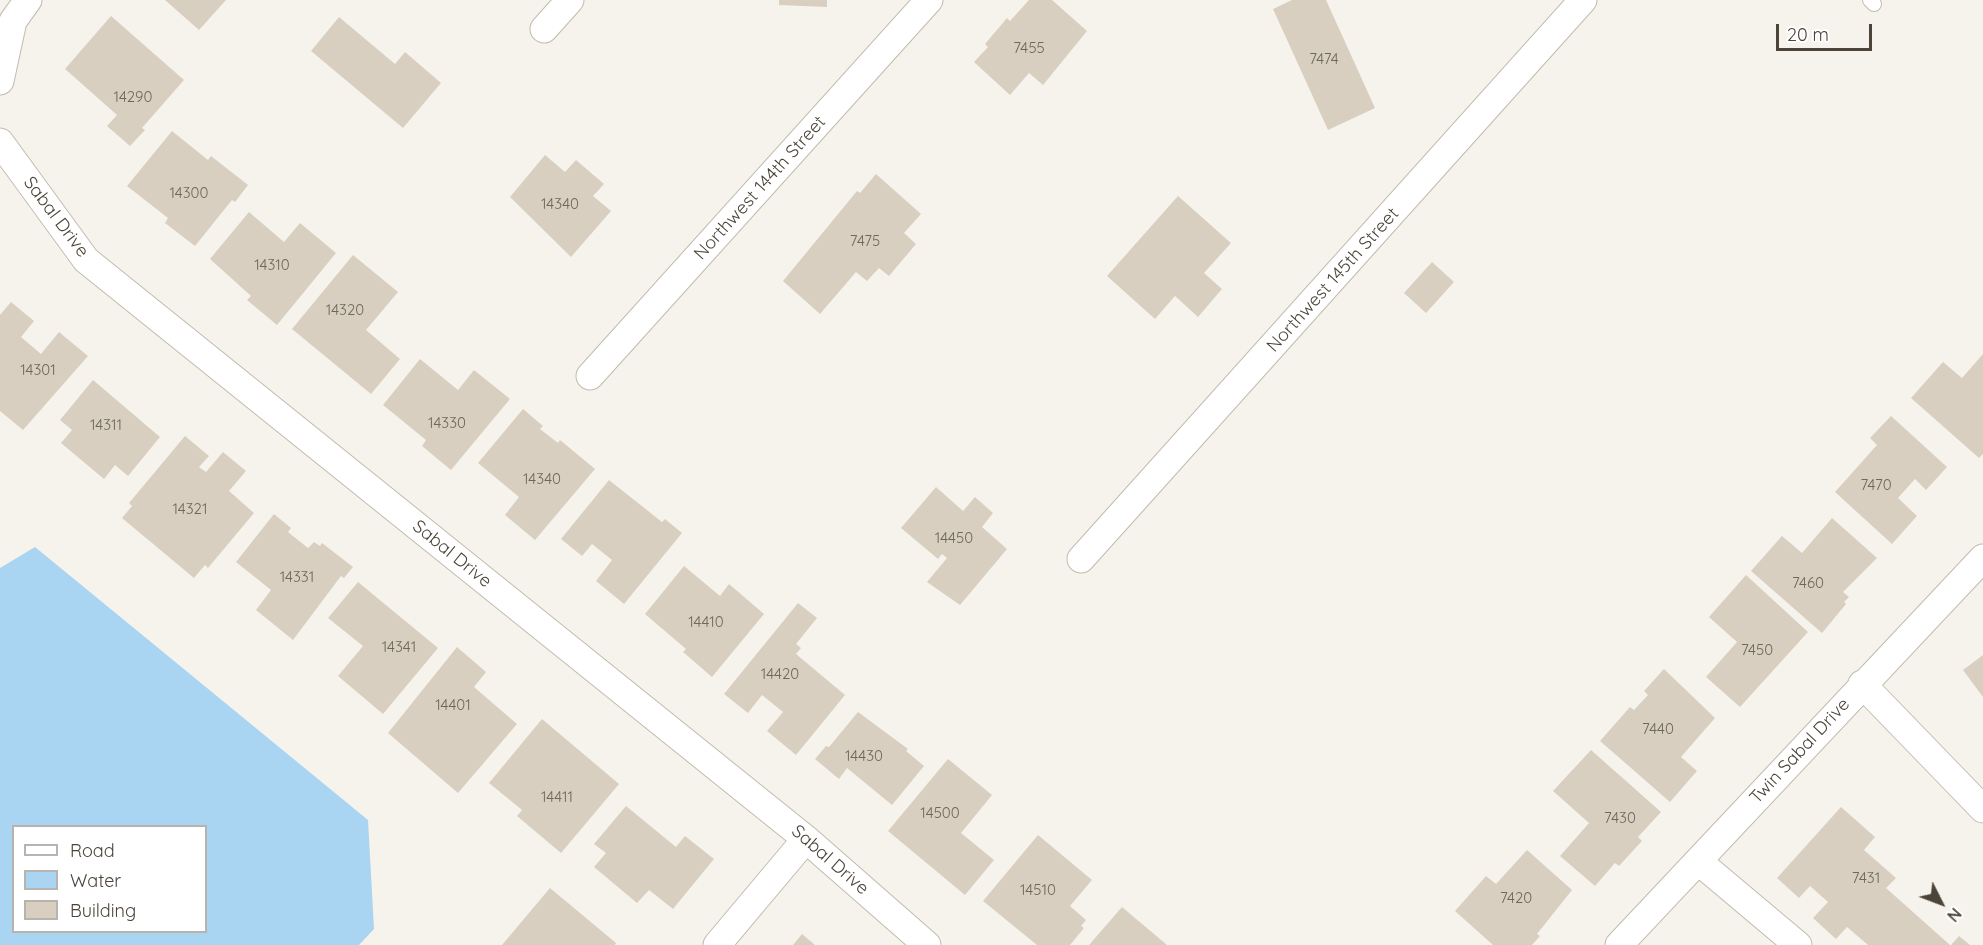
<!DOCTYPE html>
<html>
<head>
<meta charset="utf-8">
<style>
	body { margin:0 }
	#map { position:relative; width:1983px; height:945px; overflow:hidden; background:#f6f3ec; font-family:Quicksand,sans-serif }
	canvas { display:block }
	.legend { position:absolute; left:12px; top:825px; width:195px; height:108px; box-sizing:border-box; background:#fff; border:2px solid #b7b4b0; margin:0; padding:8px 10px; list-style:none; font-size:18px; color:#4b4439 }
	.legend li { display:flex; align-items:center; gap:12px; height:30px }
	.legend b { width:30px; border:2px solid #b7b4b0 }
	.north { position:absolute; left:1911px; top:873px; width:60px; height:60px; -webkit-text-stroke:4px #fff; paint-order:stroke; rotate:132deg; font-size:16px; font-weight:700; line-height:24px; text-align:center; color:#4b4439 }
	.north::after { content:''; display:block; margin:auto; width:21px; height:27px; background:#4b4439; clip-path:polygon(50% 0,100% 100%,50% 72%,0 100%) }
	.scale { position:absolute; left:1776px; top:24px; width:96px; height:27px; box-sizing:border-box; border:3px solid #4b4439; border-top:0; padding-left:8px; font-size:18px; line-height:21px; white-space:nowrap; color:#4b4439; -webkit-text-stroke:4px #fff; paint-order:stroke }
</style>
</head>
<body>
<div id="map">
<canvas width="1983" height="945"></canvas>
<ul class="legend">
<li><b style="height:8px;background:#fff"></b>Road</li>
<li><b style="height:16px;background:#a9d4f2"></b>Water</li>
<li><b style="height:16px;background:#d8cfc1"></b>Building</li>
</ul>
<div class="north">N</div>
<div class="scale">20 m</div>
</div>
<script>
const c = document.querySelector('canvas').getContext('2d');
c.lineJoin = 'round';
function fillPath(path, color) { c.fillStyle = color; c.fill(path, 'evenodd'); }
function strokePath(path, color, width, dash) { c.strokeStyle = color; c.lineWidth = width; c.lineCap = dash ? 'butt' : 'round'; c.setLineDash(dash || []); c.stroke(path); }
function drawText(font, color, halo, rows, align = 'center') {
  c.font = font + ' Quicksand,sans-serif'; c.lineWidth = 6; c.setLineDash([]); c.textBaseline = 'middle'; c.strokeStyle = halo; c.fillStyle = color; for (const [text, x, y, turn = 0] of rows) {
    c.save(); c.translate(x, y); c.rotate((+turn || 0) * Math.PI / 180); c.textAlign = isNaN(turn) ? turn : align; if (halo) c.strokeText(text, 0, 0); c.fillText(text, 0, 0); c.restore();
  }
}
fillPath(new Path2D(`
	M 35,547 L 368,820 L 374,929 L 359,945 L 0,945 L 0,568 ZM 14,826 L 206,826 L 206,932 L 14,932 Z`), '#a9d4f2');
fillPath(new Path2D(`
	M 165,0 L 226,0 L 199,30 Z
	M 779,0 L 827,0 L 827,7 L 779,5 Z
	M 1029,0 L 1052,0 L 1087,31 L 1043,85 L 1029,73 L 1010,95 L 974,62 L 988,47 L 985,44 L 1007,18 L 1010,21 Z
	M 1292,0 L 1326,0 L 1375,108 L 1328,130 L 1273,9 Z
	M 111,16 L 184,80 L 142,128 L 145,130 L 130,146 L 107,126 L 117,115 L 65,69 Z
	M 339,17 L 395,64 L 405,52 L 441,83 L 403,128 L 311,51 Z
	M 172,131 L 208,160 L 211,156 L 248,185 L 235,202 L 232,200 L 195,246 L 165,223 L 168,218 L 127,186 Z
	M 545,155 L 565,172 L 576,160 L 604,184 L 593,196 L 611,211 L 571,257 L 510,197 Z
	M 876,174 L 921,214 L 904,233 L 916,244 L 889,276 L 879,268 L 867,281 L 856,272 L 820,314 L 783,281 L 857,191 L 860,193 Z
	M 1178,196 L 1231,243 L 1204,273 L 1222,289 L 1198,317 L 1175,296 L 1155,319 L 1107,276 Z
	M 249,212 L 284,242 L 300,223 L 336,253 L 277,325 L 247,300 L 251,296 L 210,259 Z
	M 353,255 L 398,292 L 366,330 L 400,359 L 371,394 L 292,329 Z
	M 1432,262 L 1454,282 L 1426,313 L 1404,293 Z
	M 11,302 L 34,321 L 21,337 L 41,354 L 59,332 L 88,356 L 23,430 L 0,411 L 0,315 Z
	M 1983,354 L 1983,454 L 1979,458 L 1911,398 L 1943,362 L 1962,378 Z
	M 420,359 L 458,390 L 474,370 L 510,399 L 451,470 L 422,446 L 426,440 L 383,405 Z
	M 93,380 L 160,437 L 128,476 L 115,465 L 104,479 L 61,443 L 72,430 L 60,420 Z
	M 523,409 L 543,426 L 540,429 L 558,443 L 560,440 L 595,469 L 535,540 L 505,515 L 519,497 L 478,463 Z
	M 1891,416 L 1947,467 L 1926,490 L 1915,479 L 1898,498 L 1917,516 L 1892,544 L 1835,492 L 1877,445 L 1870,438 Z
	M 185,436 L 209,456 L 199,467 L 206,472 L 223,452 L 246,471 L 229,491 L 254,513 L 208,568 L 205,565 L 194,578 L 122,518 L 132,506 L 129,503 Z
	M 609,480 L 662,522 L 665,519 L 682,533 L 624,604 L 596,581 L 612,560 L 592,544 L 582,556 L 561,539 Z
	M 936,487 L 963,511 L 975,497 L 993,513 L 982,527 L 1007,549 L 960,605 L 927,582 L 947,558 L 942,554 L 938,559 L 901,528 Z
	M 274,514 L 291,528 L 288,532 L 308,548 L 314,542 L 320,546 L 322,543 L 353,567 L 344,578 L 341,576 L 293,640 L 256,610 L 271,590 L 236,562 Z
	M 1832,518 L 1877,558 L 1843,592 L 1849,597 L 1844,602 L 1846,604 L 1822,633 L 1751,571 L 1782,536 L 1802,553 Z
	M 684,566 L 720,596 L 729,584 L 764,614 L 712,677 L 683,652 L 686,649 L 645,614 Z
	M 1746,575 L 1808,632 L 1740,707 L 1706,677 L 1737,642 L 1709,617 Z
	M 358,582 L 438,648 L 383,714 L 338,676 L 363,646 L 328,618 Z
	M 798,603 L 817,618 L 796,644 L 801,648 L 796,654 L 845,695 L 796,755 L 767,731 L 783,712 L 762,695 L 748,713 L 724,694 Z
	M 457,647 L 486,672 L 474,687 L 517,724 L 458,793 L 388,733 Z
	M 1983,655 L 1983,697 L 1963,670 Z
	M 1664,669 L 1715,718 L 1681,757 L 1697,771 L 1670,802 L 1600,741 L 1630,707 L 1634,710 L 1648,695 L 1644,691 Z
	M 858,712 L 908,749 L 906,751 L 924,766 L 892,805 L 847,768 L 839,779 L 815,759 L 826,746 L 829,747 Z
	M 542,719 L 619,784 L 561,853 L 517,816 L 522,810 L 489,783 Z
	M 1591,750 L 1661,812 L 1638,837 L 1642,841 L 1619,866 L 1615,863 L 1595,886 L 1560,856 L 1589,823 L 1553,791 Z
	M 948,759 L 992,795 L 961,833 L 994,860 L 965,895 L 888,831 Z
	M 626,806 L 676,847 L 685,836 L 714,859 L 673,909 L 649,890 L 637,903 L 594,867 L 606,853 L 594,844 Z
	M 1841,807 L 1875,837 L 1864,850 L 1896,878 L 1886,888 L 1950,945 L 1868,945 L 1847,927 L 1836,939 L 1813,918 L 1828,902 L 1810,886 L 1799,898 L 1777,878 Z
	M 1038,835 L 1092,880 L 1070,906 L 1086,920 L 1081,926 L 1084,928 L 1070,945 L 1037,945 L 983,901 Z
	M 1527,850 L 1572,890 L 1537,934 L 1540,936 L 1532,945 L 1493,945 L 1455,911 L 1486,876 L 1496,884 Z
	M 550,888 L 616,943 L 615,945 L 502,945 Z
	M 1122,907 L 1167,945 L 1089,945 Z
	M 802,934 L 815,945 L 793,945 Z
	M 1959,936 L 1970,945 L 1951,945 Z`), '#d8cfc1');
const lane = new Path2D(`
	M 1870,0 L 1874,4`);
const street = new Path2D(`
	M 544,29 L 570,0
	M 0,81 L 13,21 L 28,0
	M 0,142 L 86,260 L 806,839 L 927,945
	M 590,376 L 929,0
	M 1081,559 L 1583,0
	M 1862,684 L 1983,809
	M 1698,861 L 1798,945
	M 717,945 L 806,839
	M 1619,945 L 1983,558`);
strokePath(lane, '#c2bbae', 16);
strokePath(street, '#c2bbae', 29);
strokePath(lane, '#fff', 14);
strokePath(street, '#fff', 27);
drawText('15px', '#6e675b', null, [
	["7455",1029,48],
	["7474",1324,59],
	["14290",133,97],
	["14300",189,193],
	["14340",560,204],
	["7475",865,241],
	["14310",272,265],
	["14320",345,310],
	["14301",38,370],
	["14330",447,423],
	["14311",106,425],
	["14340",542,479],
	["7470",1876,485],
	["14321",190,509],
	["14450",954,538],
	["14331",297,577],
	["7460",1808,583],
	["14410",706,622],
	["14341",399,647],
	["7450",1757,650],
	["14420",780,674],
	["14401",453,705],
	["7440",1658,729],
	["14430",864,756],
	["14411",557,797],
	["14500",940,813],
	["7430",1620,818],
	["7431",1866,878],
	["14510",1038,890],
	["7420",1516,898]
]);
drawText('18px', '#4b4439', '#fff', [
	["Northwest 144th Street",760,188,-48],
	["Sabal Drive",56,217,53],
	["Northwest 145th Street",1333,280,-48],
	["Sabal Drive",452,554,39],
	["Twin Sabal Drive",1800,751,-47],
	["Sabal Drive",830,860,41]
]);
</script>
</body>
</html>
